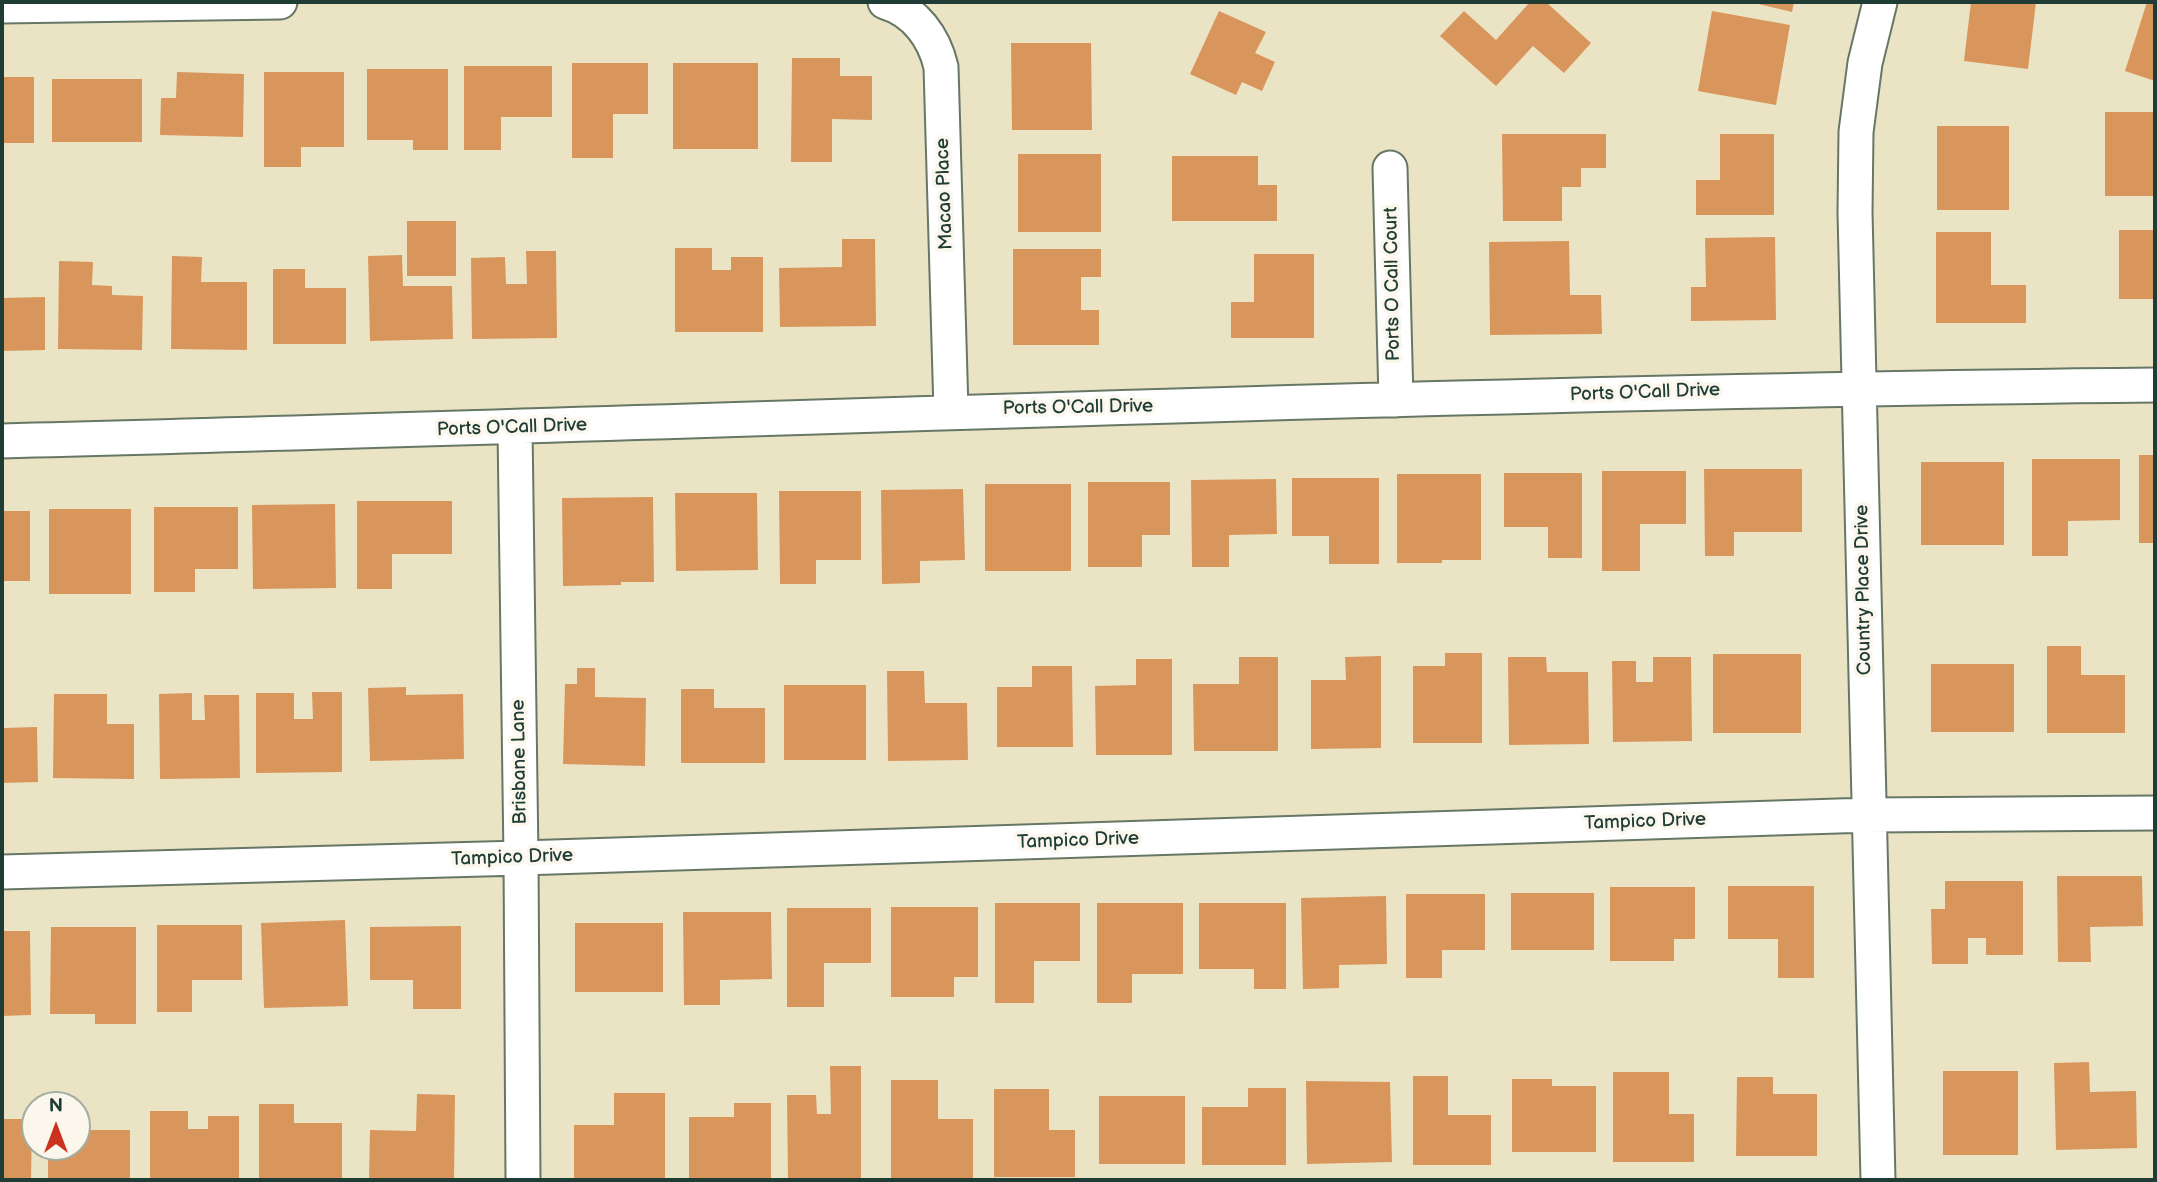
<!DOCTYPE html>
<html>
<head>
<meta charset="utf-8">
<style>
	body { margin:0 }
	#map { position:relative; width:2157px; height:1182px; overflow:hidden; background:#ebe4c4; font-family:"Balsamiq Sans",sans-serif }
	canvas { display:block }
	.frame { position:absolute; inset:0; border:4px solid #1f3d34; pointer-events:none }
	.north { position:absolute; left:21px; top:1091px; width:70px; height:70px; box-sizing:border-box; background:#fbf7ec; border:2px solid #a3ada2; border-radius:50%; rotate:0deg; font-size:19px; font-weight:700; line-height:28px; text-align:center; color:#1f3d34 }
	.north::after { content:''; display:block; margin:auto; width:24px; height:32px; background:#c8321e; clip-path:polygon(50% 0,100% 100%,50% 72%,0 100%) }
</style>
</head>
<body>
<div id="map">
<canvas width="2157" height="1182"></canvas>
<div class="frame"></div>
<div class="north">N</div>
</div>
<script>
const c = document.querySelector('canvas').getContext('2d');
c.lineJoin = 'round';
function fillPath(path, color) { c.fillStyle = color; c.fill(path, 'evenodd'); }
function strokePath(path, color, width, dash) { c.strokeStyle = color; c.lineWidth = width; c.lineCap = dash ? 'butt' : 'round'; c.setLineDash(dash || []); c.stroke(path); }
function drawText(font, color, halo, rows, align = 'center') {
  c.font = font + ' "Balsamiq Sans",sans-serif'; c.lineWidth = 7; c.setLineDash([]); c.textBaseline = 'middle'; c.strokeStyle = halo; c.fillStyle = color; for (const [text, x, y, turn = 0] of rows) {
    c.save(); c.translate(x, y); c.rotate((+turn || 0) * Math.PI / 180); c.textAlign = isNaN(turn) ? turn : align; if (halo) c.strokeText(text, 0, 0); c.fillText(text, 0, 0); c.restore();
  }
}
fillPath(new Path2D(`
	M 1530,2 L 1546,2 L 1591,43 L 1564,73 L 1533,46 L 1496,86 L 1440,36 L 1464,11 L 1496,40 Z
	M 1750,2 L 1794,2 L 1792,12 Z
	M 1971,2 L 2036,2 L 2028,69 L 1964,61 Z
	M 2147,2 L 2155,2 L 2155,81 L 2125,71 Z
	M 1219,11 L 1266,32 L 1255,53 L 1275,62 L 1262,91 L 1242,82 L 1236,95 L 1190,74 Z
	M 1712,11 L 1790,25 L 1776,105 L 1698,91 Z
	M 1011,43 L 1091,43 L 1092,130 L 1012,130 Z
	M 792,58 L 840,58 L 840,76 L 872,76 L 872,120 L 832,119 L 832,162 L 791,162 Z
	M 572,63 L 648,63 L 648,114 L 613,114 L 613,158 L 572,158 Z
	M 673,63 L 758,63 L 758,149 L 673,149 Z
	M 464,66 L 552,66 L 552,117 L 501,117 L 501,150 L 464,150 Z
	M 367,69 L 448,69 L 448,150 L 413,150 L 413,140 L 367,140 Z
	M 177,72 L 244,74 L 243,137 L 160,135 L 161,98 L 176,98 Z
	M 264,72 L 344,72 L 344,147 L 301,147 L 301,167 L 264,167 Z
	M 2,77 L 34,77 L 34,143 L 2,143 Z
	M 52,79 L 142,79 L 142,142 L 52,142 Z
	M 2105,112 L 2155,112 L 2155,196 L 2105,196 Z
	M 1937,126 L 2009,126 L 2009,210 L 1937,210 Z
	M 1502,134 L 1606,134 L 1606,168 L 1581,168 L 1581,187 L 1562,187 L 1562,221 L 1503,221 Z
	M 1720,134 L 1774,134 L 1774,215 L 1696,215 L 1696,180 L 1720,180 Z
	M 1018,154 L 1101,154 L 1101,232 L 1018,232 Z
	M 1172,156 L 1258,156 L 1258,185 L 1277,185 L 1277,221 L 1172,221 Z
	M 407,221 L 456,221 L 456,276 L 407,276 Z
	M 2119,230 L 2155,230 L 2155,299 L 2119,299 Z
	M 1936,232 L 1991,232 L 1991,285 L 2026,285 L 2026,323 L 1936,323 Z
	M 1775,237 L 1776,320 L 1691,321 L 1691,287 L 1706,287 L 1705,238 Z
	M 842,239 L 875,239 L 876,326 L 780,327 L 779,268 L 842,267 Z
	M 1569,241 L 1570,295 L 1601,295 L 1602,334 L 1490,335 L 1489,242 Z
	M 675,248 L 712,248 L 712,270 L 731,270 L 731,257 L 763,257 L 763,332 L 675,332 Z
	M 1013,249 L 1101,249 L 1101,277 L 1081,277 L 1081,310 L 1099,310 L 1099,345 L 1013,345 Z
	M 526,251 L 556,251 L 557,338 L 472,339 L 471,258 L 505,257 L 506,284 L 527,284 Z
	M 1254,254 L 1314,254 L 1314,338 L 1231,338 L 1231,302 L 1254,302 Z
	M 402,255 L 403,286 L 452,286 L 453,339 L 370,341 L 368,256 Z
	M 172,256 L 202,257 L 201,282 L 247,282 L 247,350 L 171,349 Z
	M 59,261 L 93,262 L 92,285 L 112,286 L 112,295 L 143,296 L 142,350 L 58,349 Z
	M 273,269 L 305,269 L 305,288 L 346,288 L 346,344 L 273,344 Z
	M 45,297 L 45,350 L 2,351 L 2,298 Z
	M 2139,455 L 2155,455 L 2155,543 L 2139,543 Z
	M 2032,459 L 2120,459 L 2120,520 L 2068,521 L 2068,556 L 2032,556 Z
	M 1921,462 L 2004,462 L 2004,545 L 1921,545 Z
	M 1704,469 L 1802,469 L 1802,532 L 1734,532 L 1734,556 L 1705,556 Z
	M 1602,471 L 1686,471 L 1686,524 L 1640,524 L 1640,571 L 1602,571 Z
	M 1504,473 L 1582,473 L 1582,558 L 1548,558 L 1548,527 L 1504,527 Z
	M 1397,474 L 1481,474 L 1481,560 L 1442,560 L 1442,563 L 1397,563 Z
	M 1292,478 L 1379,478 L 1379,564 L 1329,564 L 1329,536 L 1292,536 Z
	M 1276,479 L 1277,534 L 1229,535 L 1229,567 L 1192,567 L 1191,480 Z
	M 1088,482 L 1170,482 L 1170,535 L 1142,535 L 1142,567 L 1088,567 Z
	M 985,484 L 1071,484 L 1071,571 L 985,571 Z
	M 963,489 L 965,560 L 920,561 L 920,583 L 882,584 L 881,490 Z
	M 779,491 L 861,491 L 861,560 L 816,560 L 816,584 L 780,584 Z
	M 675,493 L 757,493 L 758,570 L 676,571 Z
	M 653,497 L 654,582 L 621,582 L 621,585 L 563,586 L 562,498 Z
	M 357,501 L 452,501 L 452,554 L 392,554 L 392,589 L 357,589 Z
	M 335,504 L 336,588 L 253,589 L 252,505 Z
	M 154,507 L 238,507 L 238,569 L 195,569 L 195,592 L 154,592 Z
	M 49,509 L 131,509 L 131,594 L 49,594 Z
	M 2,511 L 30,511 L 30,581 L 2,581 Z
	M 2047,646 L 2081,646 L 2081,675 L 2125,675 L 2125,733 L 2047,733 Z
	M 1445,653 L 1482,653 L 1482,743 L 1413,743 L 1413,666 L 1445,666 Z
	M 1713,654 L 1801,654 L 1801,733 L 1713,733 Z
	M 1381,656 L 1381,748 L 1311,749 L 1311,680 L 1346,680 L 1345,657 Z
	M 1239,657 L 1278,657 L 1278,751 L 1194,751 L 1193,684 L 1239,684 Z
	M 1508,657 L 1546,657 L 1547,672 L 1588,672 L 1589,744 L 1509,745 Z
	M 1653,657 L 1691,657 L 1692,741 L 1613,742 L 1612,661 L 1636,661 L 1636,682 L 1653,682 Z
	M 1136,659 L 1172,659 L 1172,755 L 1096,755 L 1095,686 L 1136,685 Z
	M 1931,664 L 2014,664 L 2014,732 L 1931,732 Z
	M 1032,666 L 1072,666 L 1073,747 L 997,747 L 997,687 L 1032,687 Z
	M 577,668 L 595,668 L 595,697 L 646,698 L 645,766 L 563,764 L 565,684 L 577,684 Z
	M 887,671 L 924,671 L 925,703 L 967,703 L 968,760 L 888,761 Z
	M 784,685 L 866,685 L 866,760 L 784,760 Z
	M 406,687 L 406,695 L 463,694 L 464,759 L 370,761 L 368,688 Z
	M 681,689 L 714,689 L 714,708 L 765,708 L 765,763 L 681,763 Z
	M 312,692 L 342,692 L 342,772 L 256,773 L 256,693 L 294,693 L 294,719 L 313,719 Z
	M 192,693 L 192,720 L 205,720 L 204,695 L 239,695 L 240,778 L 160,779 L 159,694 Z
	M 54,694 L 107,694 L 107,724 L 134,724 L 134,779 L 53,778 Z
	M 37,727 L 38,782 L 2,783 L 2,728 Z
	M 2057,876 L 2142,876 L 2143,926 L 2090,927 L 2091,962 L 2058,962 Z
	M 1945,881 L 2023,881 L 2023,955 L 1986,955 L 1986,938 L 1968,938 L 1968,964 L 1932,964 L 1931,909 L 1945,909 Z
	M 1728,886 L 1814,886 L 1814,978 L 1778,978 L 1778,939 L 1728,939 Z
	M 1610,887 L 1695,887 L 1695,939 L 1674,939 L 1674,961 L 1610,961 Z
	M 1511,893 L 1594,893 L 1594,950 L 1511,950 Z
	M 1406,894 L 1485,894 L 1485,950 L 1442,950 L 1442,978 L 1406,978 Z
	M 1386,896 L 1387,964 L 1339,965 L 1339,988 L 1303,989 L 1301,898 Z
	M 995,903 L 1080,903 L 1080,961 L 1034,961 L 1034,1003 L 995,1003 Z
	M 1097,903 L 1183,903 L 1183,974 L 1132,974 L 1132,1003 L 1097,1003 Z
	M 1199,903 L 1286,903 L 1286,989 L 1254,989 L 1254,969 L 1199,969 Z
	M 891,907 L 978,907 L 978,977 L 954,977 L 954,997 L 891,997 Z
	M 787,908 L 871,908 L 871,963 L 824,963 L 824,1007 L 787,1007 Z
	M 683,912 L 771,912 L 772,979 L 720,980 L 720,1005 L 684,1005 Z
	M 345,920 L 348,1006 L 264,1008 L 261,923 Z
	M 575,923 L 663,923 L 663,992 L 575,992 Z
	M 157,925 L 242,925 L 242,980 L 192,980 L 192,1012 L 157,1012 Z
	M 461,926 L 461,1009 L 413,1009 L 413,980 L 370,980 L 370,927 Z
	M 51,927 L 136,927 L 136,1024 L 95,1024 L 95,1014 L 50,1014 Z
	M 2,931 L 30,931 L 31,1015 L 2,1016 Z
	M 2089,1062 L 2090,1092 L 2136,1091 L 2137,1148 L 2056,1150 L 2054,1063 Z
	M 830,1066 L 861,1066 L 861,1180 L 788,1180 L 787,1095 L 816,1095 L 817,1114 L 831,1114 Z
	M 1943,1071 L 2018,1071 L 2018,1155 L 1943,1155 Z
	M 1613,1072 L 1669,1072 L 1669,1114 L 1694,1114 L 1694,1162 L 1613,1162 Z
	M 1413,1076 L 1448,1076 L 1448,1115 L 1491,1115 L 1491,1165 L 1413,1165 Z
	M 1737,1077 L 1773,1077 L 1773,1094 L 1817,1094 L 1817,1156 L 1736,1156 Z
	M 1512,1079 L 1552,1079 L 1552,1086 L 1596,1086 L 1596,1152 L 1512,1152 Z
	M 891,1080 L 938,1080 L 938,1119 L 973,1119 L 973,1178 L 891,1178 Z
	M 1306,1081 L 1390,1082 L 1392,1162 L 1307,1164 Z
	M 1248,1088 L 1286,1088 L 1286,1165 L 1202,1165 L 1202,1107 L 1248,1107 Z
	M 994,1089 L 1049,1089 L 1049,1130 L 1075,1130 L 1075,1177 L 994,1177 Z
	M 614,1093 L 665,1093 L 665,1180 L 574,1180 L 574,1125 L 614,1125 Z
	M 417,1094 L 455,1095 L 454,1180 L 369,1180 L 370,1130 L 416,1131 Z
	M 1099,1096 L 1185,1096 L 1185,1164 L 1099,1164 Z
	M 734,1103 L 771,1103 L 771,1180 L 689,1180 L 689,1117 L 734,1117 Z
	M 259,1104 L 294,1104 L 294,1123 L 342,1123 L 342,1180 L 259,1180 Z
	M 150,1111 L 188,1111 L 188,1129 L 208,1129 L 208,1116 L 239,1116 L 239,1180 L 150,1180 Z
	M 2,1119 L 32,1119 L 31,1180 L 2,1180 Z
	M 77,1130 L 130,1130 L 130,1180 L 48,1180 L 48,1147 L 77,1147 Z`), '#d8965c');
const minor = new Path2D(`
	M 885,2 C 915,11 934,37 941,67 L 951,411
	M 2,6 L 280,2
	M 1390,168 L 1396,400
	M 515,428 L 521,858 L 523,1180
	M 2,441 C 720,423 1437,392 2155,385
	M 2,872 L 521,858 L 1869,815 L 2155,813
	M 1878,1180 L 1855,212 L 1856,132 L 1865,63 L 1880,2`);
strokePath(minor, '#676', 37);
strokePath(minor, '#fff', 33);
drawText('19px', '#1f3d34', '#fbf7ec', [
	["Macao Place",945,194,-92],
	["Ports O Call Court",1393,284,-91],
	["Ports O'Call Drive",1645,393,-2],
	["Ports O'Call Drive",1078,408,-1],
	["Ports O'Call Drive",512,428,-2],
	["Country Place Drive",1864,590,-91],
	["Brisbane Lane",520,762,-91],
	["Tampico Drive",1645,822,-2],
	["Tampico Drive",1078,841,-2],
	["Tampico Drive",512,858,-2]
]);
</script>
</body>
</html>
